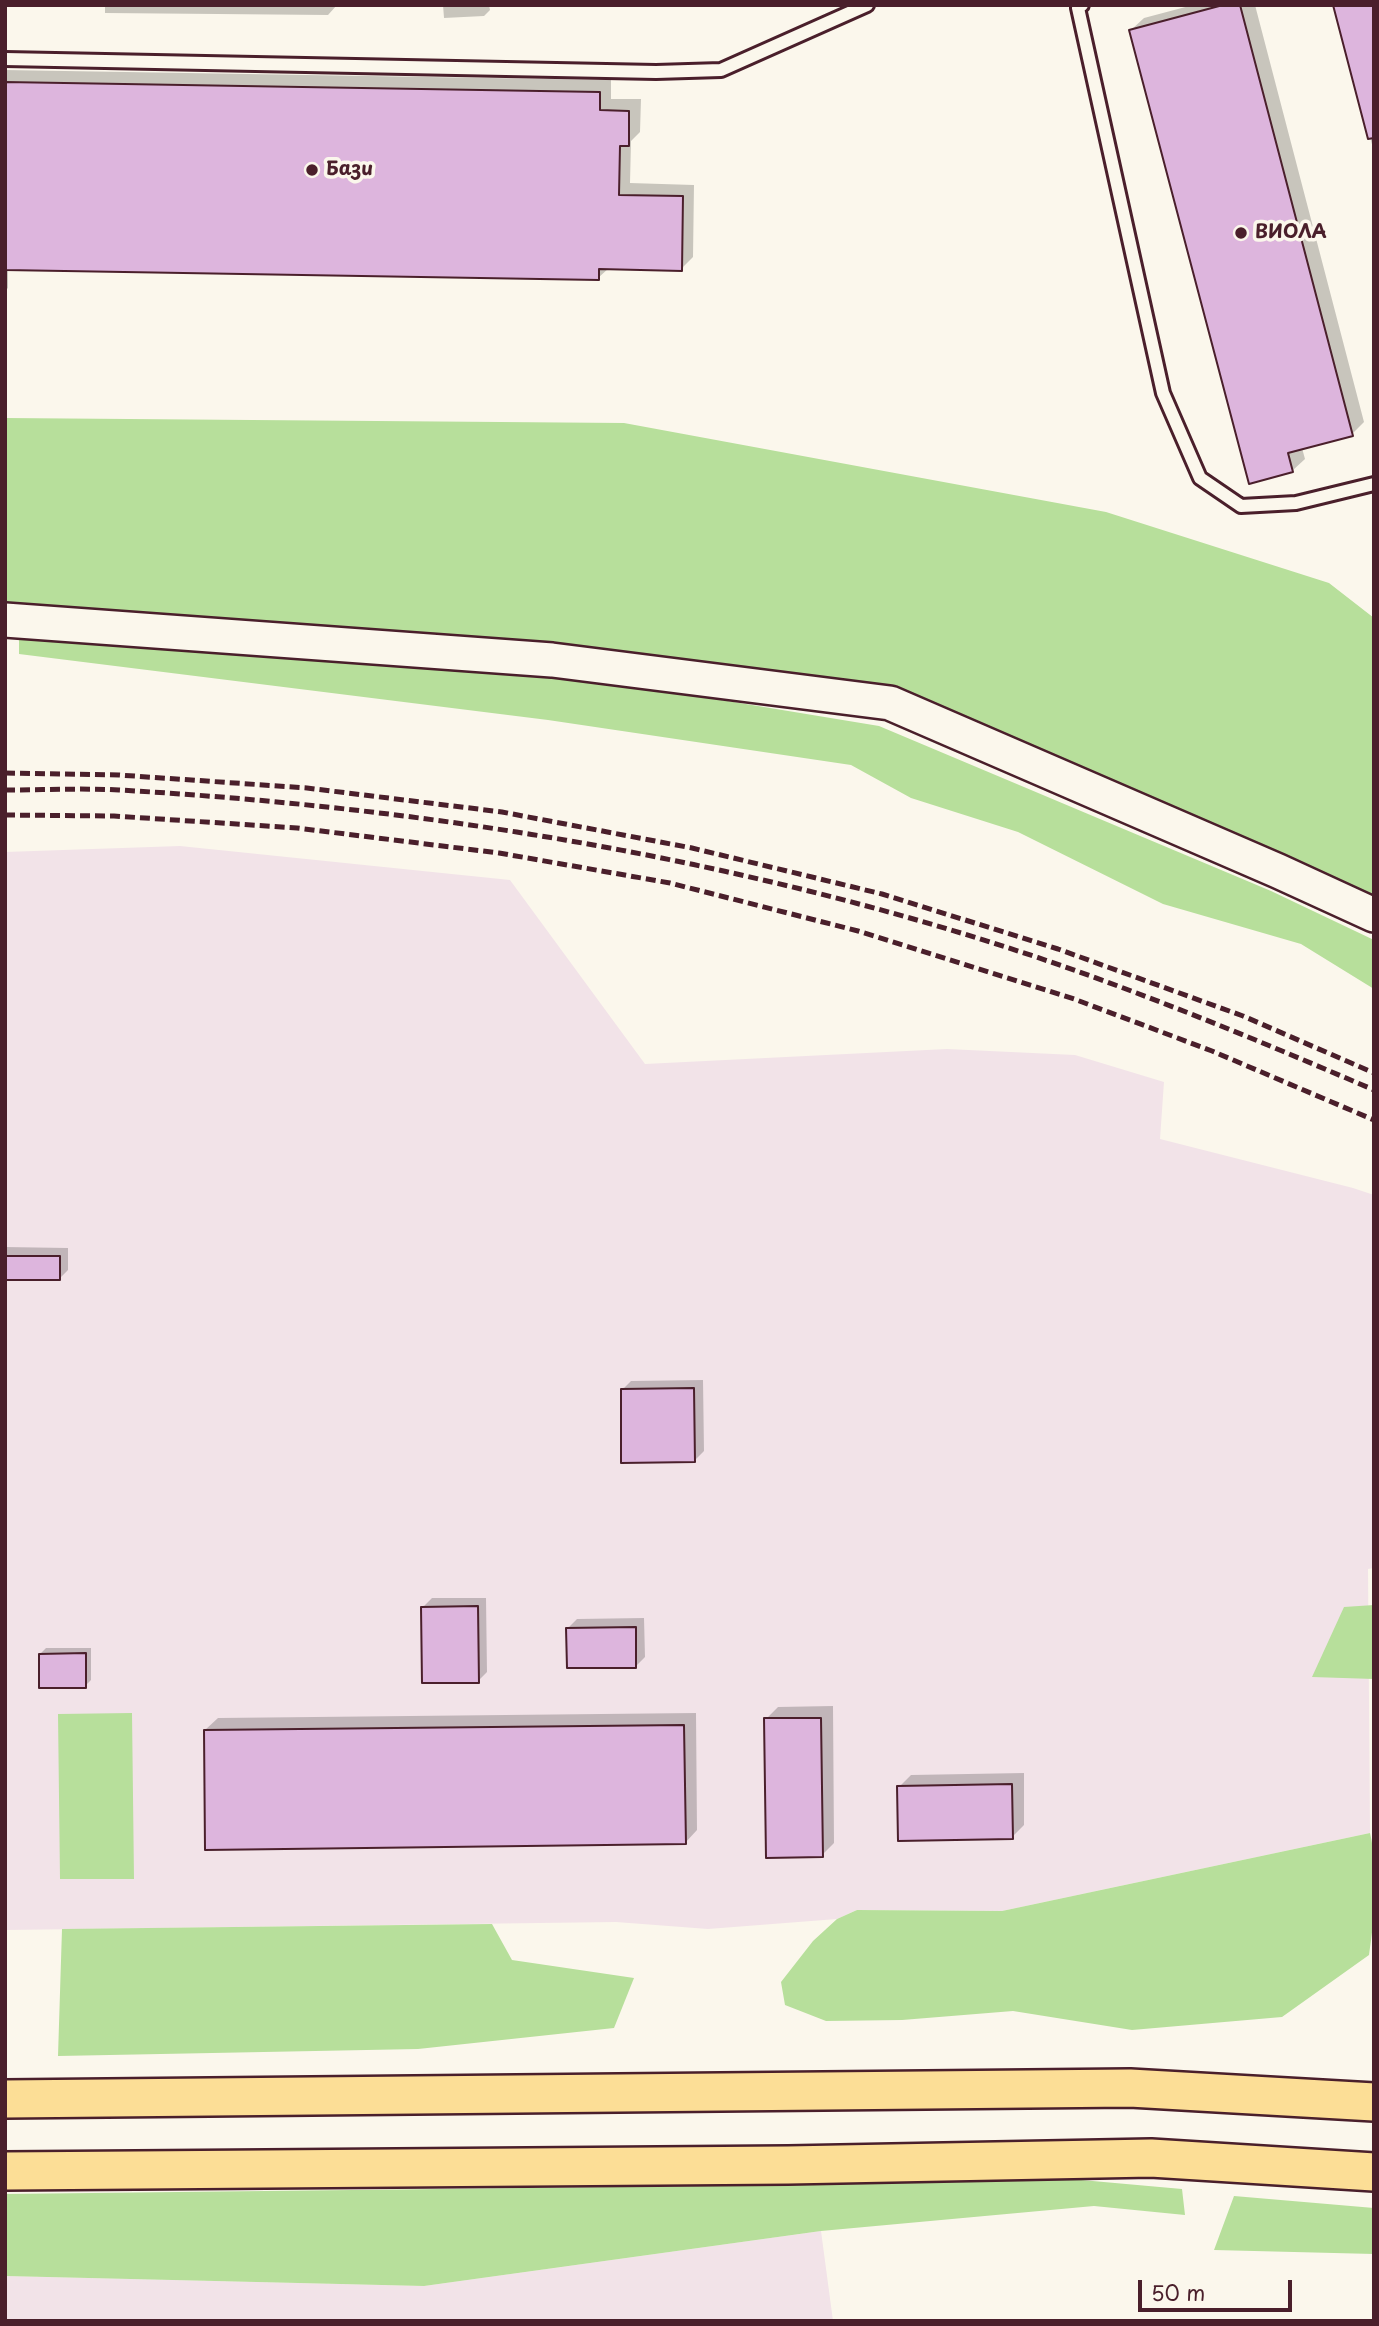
<!DOCTYPE html>
<html>
<head>
<meta charset="utf-8">
<style>
	body { margin:0 }
	#map { position:relative; width:1379px; height:2326px; overflow:hidden; background:#fbf7ec; font-family:"Playpen Sans",sans-serif }
	canvas { display:block }
	.frame { position:absolute; inset:0; border:7px solid #4a1f2b; pointer-events:none }
	.scale { position:absolute; left:1138px; top:2280px; width:154px; height:32px; box-sizing:border-box; border:4px solid #4a1f2b; border-top:0; padding-left:9px; font-size:21px; line-height:24px; white-space:nowrap; color:#4a1f2b; -webkit-text-stroke:5px #fbf7ec; paint-order:stroke }
</style>
</head>
<body>
<div id="map">
<canvas width="1379" height="2326"></canvas>
<div class="frame"></div>
<div class="scale">50 m</div>
</div>
<script>
const c = document.querySelector('canvas').getContext('2d');
c.lineJoin = 'round';
function fillPath(path, color) { c.fillStyle = color; c.fill(path, 'evenodd'); }
function strokePath(path, color, width, dash) { c.strokeStyle = color; c.lineWidth = width; c.lineCap = dash ? 'butt' : 'round'; c.setLineDash(dash || []); c.stroke(path); }
function drawText(font, color, halo, rows, align = 'center') {
  c.font = font + ' "Playpen Sans",sans-serif'; c.lineWidth = 7; c.setLineDash([]); c.textBaseline = 'middle'; c.strokeStyle = halo; c.fillStyle = color; for (const [text, x, y, turn = 0] of rows) {
    c.save(); c.translate(x, y); c.rotate((+turn || 0) * Math.PI / 180); c.textAlign = isNaN(turn) ? turn : align; if (halo) c.strokeText(text, 0, 0); c.fillText(text, 0, 0); c.restore();
  }
}
fillPath(new Path2D(`
	M 180,846 L 510,880 L 645,1064 L 947,1049 L 1075,1055 L 1164,1082 L 1160,1139 L 1353,1188 L 1374,1195 L 1374,1568 L 1368,1569 L 1370,1833 L 1002,1911 L 857,1910 L 837,1919 L 708,1929 L 616,1922 L 5,1930 L 5,852 Z
	M 821,2231 L 833,2321 L 5,2321 L 5,2276 L 424,2286 Z`), '#f2e3e8');
fillPath(new Path2D(`
	M 5,418 L 624,423 L 1106,512 L 1329,583 L 1374,618 L 1374,902 L 893,689 L 5,608 Z
	M 19,631 L 546,671 L 879,726 L 1271,891 L 1374,940 L 1374,989 L 1301,944 L 1163,904 L 1018,832 L 911,798 L 851,765 L 548,720 L 19,654 Z
	M 1374,1605 L 1374,1679 L 1312,1677 L 1344,1607 Z
	M 132,1713 L 134,1879 L 60,1879 L 58,1714 Z
	M 1370,1833 C 1379,1872 1375,1916 1369,1955 L 1282,2017 L 1132,2030 L 1013,2011 L 902,2020 L 826,2021 L 785,2005 L 781,1982 L 813,1941 L 837,1919 L 857,1910 L 1002,1911 Z
	M 492,1924 L 512,1960 L 634,1978 L 614,2028 L 418,2049 L 58,2056 L 62,1929 Z
	M 1059,2178 L 1182,2189 L 1185,2215 L 1094,2206 L 821,2231 L 424,2286 L 5,2276 L 5,2194 L 786,2185 Z
	M 1234,2196 L 1374,2208 L 1374,2254 L 1214,2250 Z`), '#b7df9b');
fillPath(new Path2D(`
	M 105,5 L 337,5 L 328,15 L 105,13 Z
	M 443,5 L 489,5 L 490,10 L 484,16 L 444,18 Z
	M 1193,5 L 1255,5 L 1364,422 L 1352,434 L 1302,448 L 1305,459 L 1292,471 L 1131,30 L 1144,18 Z
	M 1335,5 L 1374,5 L 1374,152 Z
	M 5,70 L 611,80 L 611,99 L 641,99 L 640,132 L 631,141 L 630,183 L 694,185 L 693,257 L 681,269 L 609,268 L 598,278 L 8,269 L 8,288 L 5,291 Z
	M 5,1247 L 68,1248 L 68,1270 L 59,1279 L 5,1278 Z
	M 703,1380 L 704,1451 L 695,1460 L 622,1390 L 631,1381 Z
	M 432,1598 L 486,1598 L 487,1672 L 478,1681 L 423,1607 Z
	M 644,1618 L 645,1657 L 636,1666 L 568,1628 L 577,1619 Z
	M 46,1648 L 91,1648 L 91,1680 L 85,1686 L 40,1654 Z
	M 833,1706 L 834,1843 L 822,1855 L 766,1719 L 778,1707 Z
	M 696,1713 L 697,1830 L 685,1843 L 205,1730 L 218,1718 Z
	M 1024,1773 L 1024,1825 L 1012,1837 L 899,1787 L 911,1775 Z`), '#0003');
const building = new Path2D(`
	M 1223,5 L 1240,5 L 1353,436 L 1288,453 L 1293,472 L 1249,484 L 1129,30 Z
	M 1333,5 L 1374,5 L 1374,138 L 1368,139 Z
	M 5,82 L 600,92 L 600,110 L 629,111 L 629,146 L 620,146 L 619,195 L 683,196 L 682,271 L 599,269 L 599,280 L 5,270 Z
	M 5,1256 L 60,1256 L 60,1280 L 5,1280 Z
	M 694,1388 L 695,1462 L 621,1463 L 621,1389 Z
	M 478,1606 L 479,1683 L 422,1683 L 421,1607 Z
	M 636,1627 L 636,1668 L 567,1668 L 566,1628 Z
	M 86,1653 L 86,1688 L 39,1688 L 39,1654 Z
	M 764,1718 L 821,1718 L 823,1857 L 766,1858 Z
	M 684,1725 L 686,1844 L 205,1850 L 204,1730 Z
	M 1012,1784 L 1013,1839 L 898,1841 L 897,1786 Z`);
fillPath(building, '#ddb5dd');
strokePath(building, '#4a1f2b', 2);
const lane = new Path2D(`
	M 1082,5 L 1078,8 L 1163,393 L 1200,478 L 1241,506 L 1296,503 L 1374,484
	M 5,59 L 656,72 L 721,70 L 867,5`);
const secondary = new Path2D(`
	M 5,620 L 552,660 L 890,703 L 1278,871 L 1374,915`);
const primary = new Path2D(`
	M 5,2099 L 1130,2088 L 1374,2102
	M 5,2171 L 788,2165 L 1151,2158 L 1374,2172`);
strokePath(lane, '#4a1f2b', 18);
strokePath(secondary, '#4a1f2b', 38);
strokePath(primary, '#4a1f2b', 42);
strokePath(lane, '#fbf7ec', 12);
strokePath(secondary, '#fbf7ec', 33);
strokePath(primary, '#fcde96', 37);
strokePath(new Path2D(`
	M 5,773 L 119,775 L 307,788 L 502,812 L 692,848 L 882,894 L 1058,949 L 1243,1016 L 1374,1073
	M 5,790 C 43,790 81,788 119,790 C 434,808 751,860 1051,962 C 1161,1000 1267,1044 1374,1090
	M 5,815 L 114,816 L 297,828 L 499,853 L 670,883 L 858,931 L 1074,999 L 1212,1051 L 1374,1120`), '#4a1f2b', 5, [10, 5]);
for (const [x, y, r, color] of [
	[312,170,7,"#4a1f2b"],
	[1241,233,7,"#4a1f2b"]
]) { const dot = new Path2D(); dot.arc(x, y, r, 0, 2 * Math.PI); c.fillStyle = color; c.fill(dot); strokePath(dot, '#fbf7ec', 2.5); }
drawText('bold 19px', '#4a1f2b', '#fbf7ec', [
	["Бази",326,170],
	["ВИОЛА",1255,233]
], 'left');
</script>
</body>
</html>
